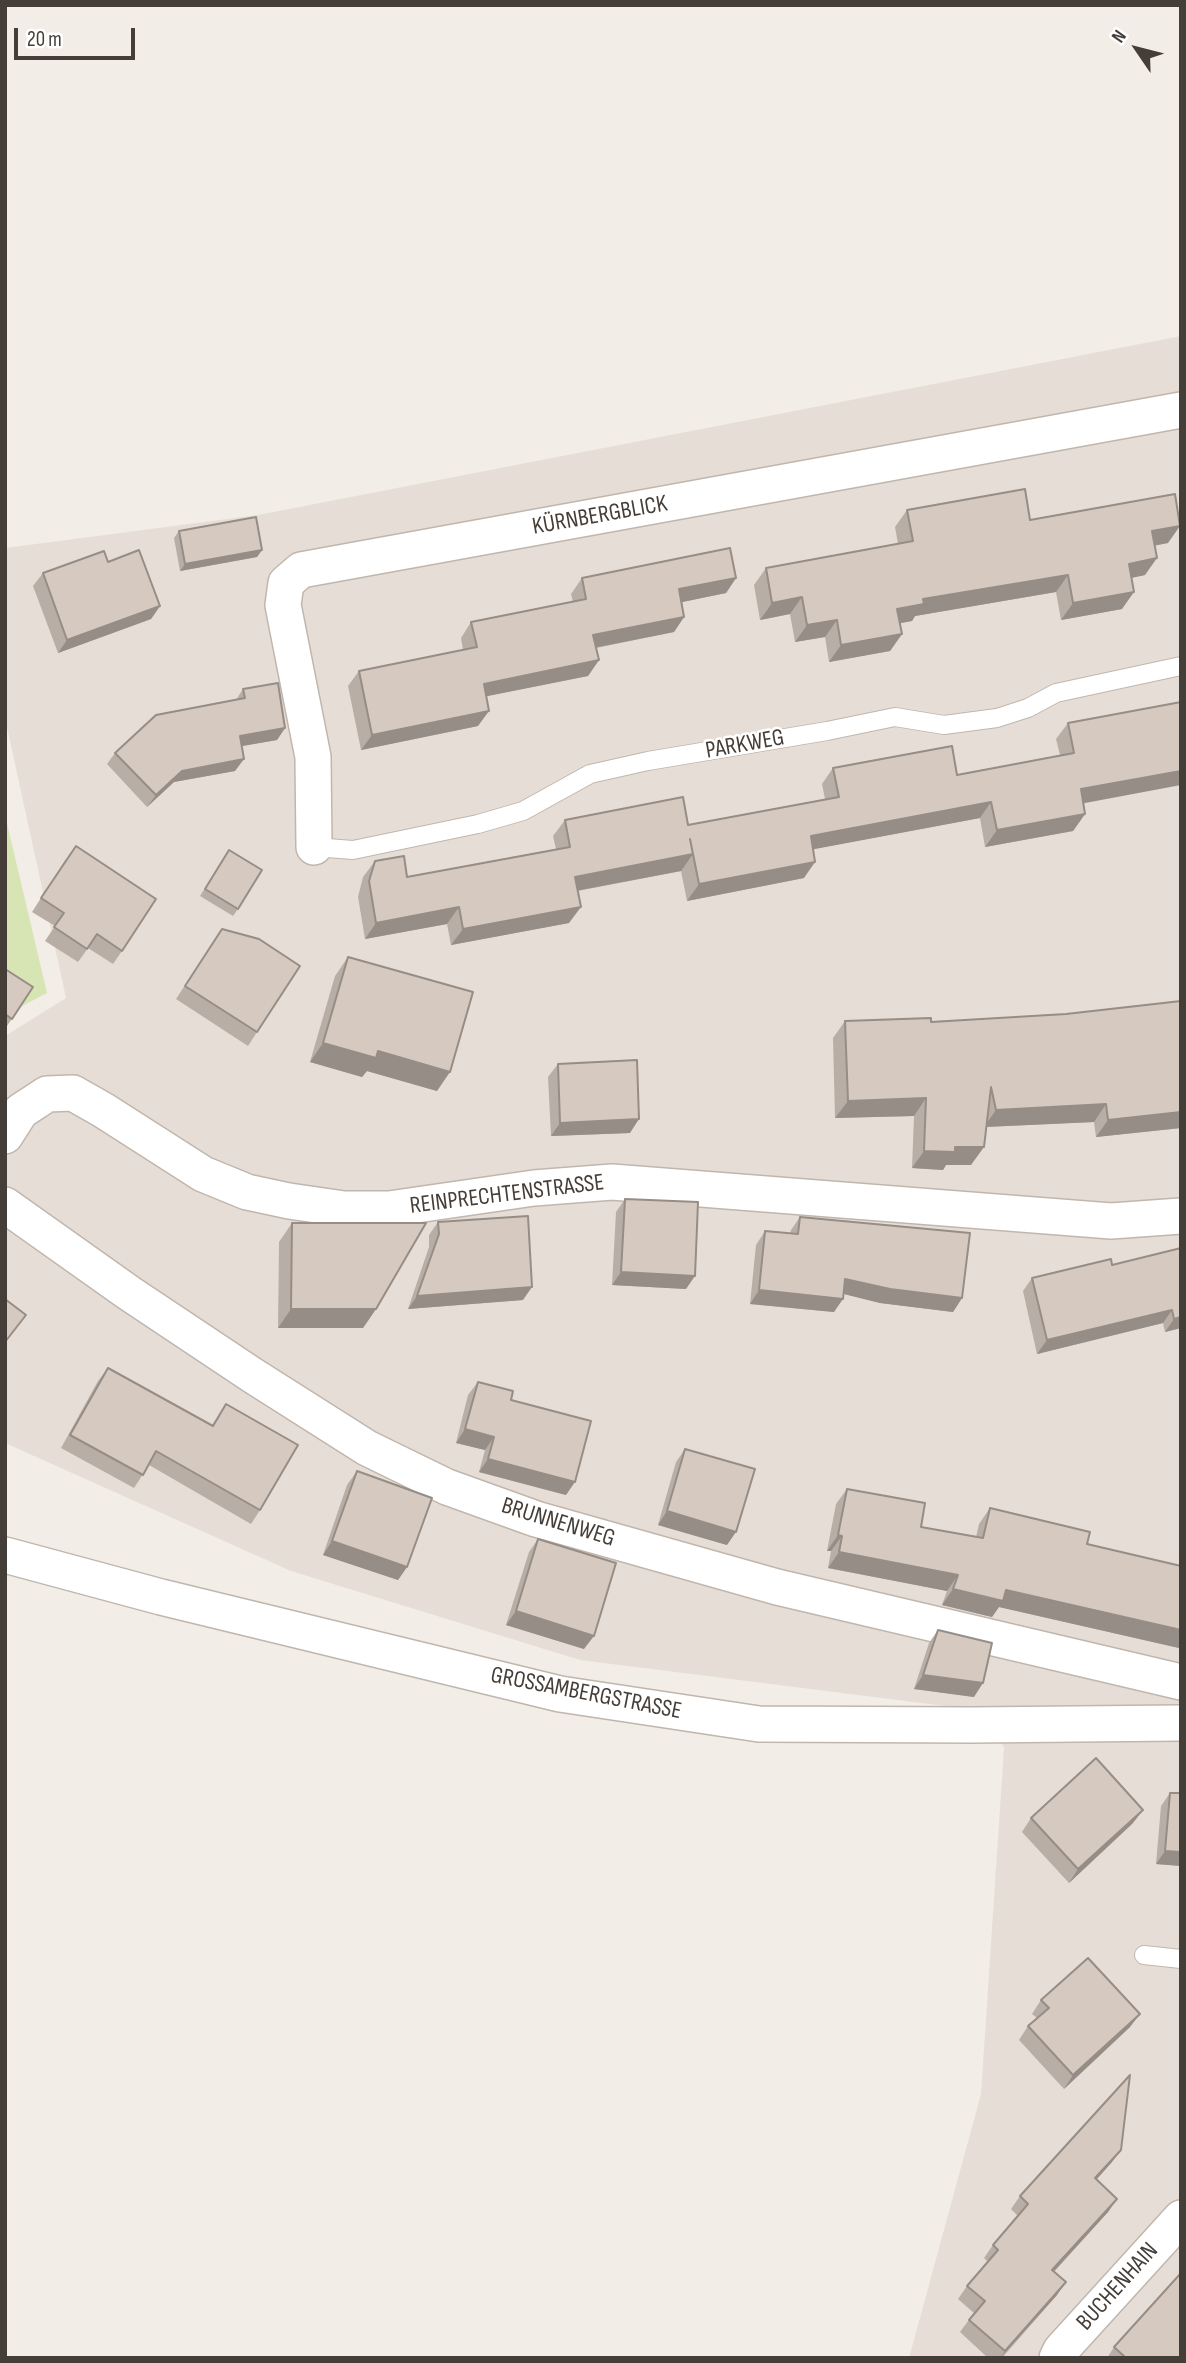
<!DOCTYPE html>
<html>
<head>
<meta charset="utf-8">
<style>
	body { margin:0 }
	#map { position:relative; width:1186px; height:2363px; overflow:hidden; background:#f2ede7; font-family:"Sofia Sans Condensed",sans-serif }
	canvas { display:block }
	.frame { position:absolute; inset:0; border:7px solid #453d37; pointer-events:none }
	.north { position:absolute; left:1102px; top:14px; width:70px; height:70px; -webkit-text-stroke:5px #fff; paint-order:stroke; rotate:305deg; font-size:19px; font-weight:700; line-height:28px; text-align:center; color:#453d37 }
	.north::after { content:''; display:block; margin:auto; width:24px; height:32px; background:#453d37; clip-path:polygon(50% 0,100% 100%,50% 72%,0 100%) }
	.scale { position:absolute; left:14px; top:28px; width:121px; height:32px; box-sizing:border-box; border:4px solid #453d37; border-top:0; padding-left:9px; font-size:21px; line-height:24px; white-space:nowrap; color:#453d37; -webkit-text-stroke:5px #fff; paint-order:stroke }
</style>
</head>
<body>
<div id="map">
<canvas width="1186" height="2363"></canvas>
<div class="frame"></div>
<div class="north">N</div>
<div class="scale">20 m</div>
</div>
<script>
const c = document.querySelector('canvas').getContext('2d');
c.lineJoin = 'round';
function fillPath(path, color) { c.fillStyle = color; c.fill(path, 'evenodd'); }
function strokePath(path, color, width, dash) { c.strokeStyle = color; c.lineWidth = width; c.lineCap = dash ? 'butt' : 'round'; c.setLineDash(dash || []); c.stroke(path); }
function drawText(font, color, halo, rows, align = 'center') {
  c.font = font + ' "Sofia Sans Condensed",sans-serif'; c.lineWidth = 5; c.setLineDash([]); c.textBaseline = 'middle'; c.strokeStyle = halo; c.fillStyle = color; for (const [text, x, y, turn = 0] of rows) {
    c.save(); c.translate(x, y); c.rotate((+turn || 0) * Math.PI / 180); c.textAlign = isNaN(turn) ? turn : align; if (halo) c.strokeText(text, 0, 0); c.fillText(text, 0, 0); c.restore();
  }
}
fillPath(new Path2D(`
	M 1181,336 L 1181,2358 L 909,2358 L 981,2094 L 1004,1748 L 985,1711 L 580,1660 L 291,1571 L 5,1443 L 5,1036 L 66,998 L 5,718 L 5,548 L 258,515 Z`), '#e6ded6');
fillPath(new Path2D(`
	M 5,815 L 47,993 L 5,1015 Z`), '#d7e4b3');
const lane = new Path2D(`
	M 314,847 L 353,850 L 478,824 L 523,811 L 590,774 L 648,761 L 827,731 L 895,717 L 944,725 L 997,718 L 1028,708 L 1056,693 L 1181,666
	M 1144,1955 L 1181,1959`);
const street = new Path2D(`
	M 314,847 L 313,757 L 283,605 L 286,583 L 301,570 L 1181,410
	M 5,1136 L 21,1111 L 47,1094 L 73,1093 L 103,1110 L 203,1174 L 247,1192 L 289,1201 L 344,1209 L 389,1209 L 534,1188 L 612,1182 L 1111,1221 L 1181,1216
	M 5,1205 L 129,1293 L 252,1375 L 367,1448 L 447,1487 L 536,1519 L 777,1587 L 1181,1682
	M 5,1555 L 161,1597 L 560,1694 L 759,1724 L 972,1725 L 1181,1723
	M 1057,2358 L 1061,2350 L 1181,2218`);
strokePath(lane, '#c0b6ad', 20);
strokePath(street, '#c0b6ad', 38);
strokePath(lane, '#fff', 18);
strokePath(street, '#fff', 35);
fillPath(new Path2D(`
	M 907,510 L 1030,520 L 1168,543 L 1154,546 L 1145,575 L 1131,578 L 1122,609 L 1061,620 L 1056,592 L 915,616 L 912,621 L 900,623 L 902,634 L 890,651 L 829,662 L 825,637 L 795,642 L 790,614 L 760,620 L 754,585 L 766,568 L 898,544 L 895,527 Z
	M 179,531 L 262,550 L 257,557 L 180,571 L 174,538 Z
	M 43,573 L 160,606 L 151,619 L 58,653 L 33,586 Z
	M 582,578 L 736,578 L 726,593 L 682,602 L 684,617 L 674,632 L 596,648 L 599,660 L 588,676 L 486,696 L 478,726 L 361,750 L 348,686 L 359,671 L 463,650 L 461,638 L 471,622 L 573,602 L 571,594 Z
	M 243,689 L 285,728 L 277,740 L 241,746 L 235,771 L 174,782 L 147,807 L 107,764 L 115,753 L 236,700 Z
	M 1068,723 L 1085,814 L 1073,831 L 985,847 L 980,818 L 813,849 L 804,878 L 687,901 L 681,871 L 578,891 L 569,923 L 451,945 L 447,924 L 365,939 L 358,897 L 363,877 L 375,861 L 407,877 L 556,849 L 553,836 L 565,820 L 688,825 L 825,799 L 822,784 L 833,768 L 957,775 L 1060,755 L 1056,739 Z
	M 224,857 L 238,909 L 233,916 L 200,896 Z
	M 66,859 L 122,951 L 113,964 L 88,948 L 78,962 L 45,941 L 55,926 L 32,912 Z
	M 222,929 L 257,1032 L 248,1046 L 176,999 Z
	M 348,957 L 437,1091 L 367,1071 L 362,1077 L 310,1062 L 335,976 Z
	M 5,969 L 33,987 L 7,1026 L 5,1024 Z
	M 845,1021 L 931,1022 L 1181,1128 L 1096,1137 L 1094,1122 L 986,1127 L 971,1165 L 946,1165 L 943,1170 L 912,1168 L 914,1116 L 835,1118 L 833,1038 Z
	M 558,1064 L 630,1133 L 551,1136 L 548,1077 Z
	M 625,1199 L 686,1289 L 612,1285 L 616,1212 Z
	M 800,1217 L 962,1298 L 953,1312 L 880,1303 L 844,1294 L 834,1312 L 750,1304 L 756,1245 L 765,1231 L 790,1234 L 791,1230 Z
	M 438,1222 L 523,1300 L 408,1309 L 429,1247 L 429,1235 Z
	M 292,1223 L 376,1309 L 363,1328 L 278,1328 L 279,1242 Z
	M 1181,1248 L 1181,1328 L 1165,1332 L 1163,1323 L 1037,1354 L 1023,1291 L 1032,1278 L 1112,1265 Z
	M 108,1368 L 212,1425 L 226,1404 L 260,1510 L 251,1524 L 149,1465 L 134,1488 L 61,1448 L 98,1381 Z
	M 478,1382 L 511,1400 L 566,1495 L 479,1472 L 485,1450 L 456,1443 L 468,1395 Z
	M 685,1449 L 727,1545 L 658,1525 L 676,1462 Z
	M 357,1471 L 407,1567 L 398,1580 L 323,1555 L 347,1485 Z
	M 847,1489 L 921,1527 L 976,1537 L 979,1524 L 990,1508 L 1087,1544 L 1179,1648 L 999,1607 L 992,1617 L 942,1605 L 947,1591 L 828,1568 L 831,1551 L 827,1551 L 836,1504 Z
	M 538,1539 L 584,1649 L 506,1625 L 529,1552 Z
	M 938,1630 L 974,1697 L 914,1689 L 929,1643 Z
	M 1170,1793 L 1181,1866 L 1156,1864 L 1161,1806 Z
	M 1031,1818 L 1133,1823 L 1069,1883 L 1022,1832 Z
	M 1041,2000 L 1130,2027 L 1064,2089 L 1019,2040 L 1028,2026 L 1037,2018 L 1032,2014 Z
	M 1112,2162 L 1096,2180 L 1117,2199 L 1108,2212 L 1054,2272 L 1057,2295 L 1002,2358 L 988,2358 L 960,2332 L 974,2313 L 958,2299 L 967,2286 L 988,2262 L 984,2258 L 993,2245 L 1018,2216 L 1011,2209 L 1020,2196 Z
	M 1114,2347 L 1181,2358 L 1107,2358 Z`), '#b8aea5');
fillPath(new Path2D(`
	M 1180,526 L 1168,543 L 1140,548 L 1152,531 Z
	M 262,550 L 257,557 L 180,571 L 185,564 Z
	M 1157,558 L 1145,575 L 1117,581 L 1129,564 Z
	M 1068,575 L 1056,592 L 915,616 L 912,621 L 885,626 L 897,609 L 923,599 Z
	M 736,578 L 726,593 L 668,605 L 679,589 Z
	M 1134,592 L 1122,609 L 1061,620 L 1073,603 Z
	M 802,597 L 790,614 L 760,620 L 772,603 Z
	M 160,606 L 151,619 L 58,653 L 67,640 Z
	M 684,617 L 674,632 L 583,650 L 593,635 Z
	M 837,620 L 825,637 L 795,642 L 807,625 Z
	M 902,634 L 890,651 L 829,662 L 841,645 Z
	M 599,660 L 588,676 L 473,699 L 484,684 Z
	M 489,711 L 478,726 L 361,750 L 372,735 Z
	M 285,728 L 277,740 L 231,748 L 240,736 Z
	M 244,759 L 235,771 L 174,782 L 147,807 L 156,795 L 182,771 Z
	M 1181,771 L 1181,785 L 1069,806 L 1081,789 Z
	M 991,802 L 980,818 L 799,852 L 811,836 Z
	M 1085,814 L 1073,831 L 985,847 L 997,830 Z
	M 693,854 L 681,871 L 564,893 L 575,877 Z
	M 815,862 L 804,878 L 687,901 L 699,884 Z
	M 459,907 L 447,924 L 365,939 L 376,923 Z
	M 581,907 L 569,923 L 451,945 L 463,929 Z
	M 323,1043 L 378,1051 L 450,1072 L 437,1091 L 367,1071 L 362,1077 L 310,1062 Z
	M 926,1098 L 914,1116 L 835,1118 L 848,1101 Z
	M 1106,1104 L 1094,1122 L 984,1127 L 996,1110 Z
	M 1181,1112 L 1181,1128 L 1096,1137 L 1108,1120 Z
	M 639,1119 L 630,1133 L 551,1136 L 560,1123 Z
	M 955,1147 L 984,1147 L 971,1165 L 946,1165 L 943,1170 L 912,1168 L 924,1151 Z
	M 621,1272 L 695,1276 L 686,1289 L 612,1285 Z
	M 845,1279 L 962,1298 L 953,1312 L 880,1303 L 836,1292 Z
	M 532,1287 L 523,1300 L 408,1309 L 417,1296 Z
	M 759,1290 L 843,1299 L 834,1312 L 750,1304 Z
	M 291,1309 L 376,1309 L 363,1328 L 278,1328 Z
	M 1172,1310 L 1163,1323 L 1037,1354 L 1047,1340 Z
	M 1181,1317 L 1181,1328 L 1165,1332 L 1174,1319 Z
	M 465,1429 L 494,1437 L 485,1450 L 456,1443 Z
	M 488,1459 L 575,1482 L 566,1495 L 479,1472 Z
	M 667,1511 L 736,1532 L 727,1545 L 658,1525 Z
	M 838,1535 L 842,1536 L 831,1551 L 827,1551 Z
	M 332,1541 L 407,1567 L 398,1580 L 323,1555 Z
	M 839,1552 L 958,1575 L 947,1591 L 828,1568 Z
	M 953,1589 L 1006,1590 L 1181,1630 L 1181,1646 L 1179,1648 L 999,1607 L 992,1617 L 942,1605 Z
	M 516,1611 L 594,1636 L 584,1649 L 506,1625 Z
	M 923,1675 L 983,1683 L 974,1697 L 914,1689 Z
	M 1143,1810 L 1133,1823 L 1069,1883 L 1078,1869 Z
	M 1165,1851 L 1181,1852 L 1181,1866 L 1156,1864 Z
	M 1140,2014 L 1130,2027 L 1064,2089 L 1073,2075 Z
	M 1121,2150 L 1112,2162 L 1086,2191 L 1095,2178 Z
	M 1117,2199 L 1108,2212 L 1043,2283 L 1052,2270 Z
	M 1066,2282 L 1057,2295 L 1000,2358 L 1005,2351 Z`), '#968d86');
const building = new Path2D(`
	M 1025,489 L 1030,520 L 1175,494 L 1180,526 L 1152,531 L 1157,558 L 1129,564 L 1134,592 L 1073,603 L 1068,575 L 923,599 L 924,604 L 897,609 L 902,634 L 841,645 L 837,620 L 807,625 L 802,597 L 772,603 L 766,568 L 913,541 L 907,510 Z
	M 256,517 L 262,550 L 185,564 L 179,531 Z
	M 730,548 L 736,578 L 679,589 L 684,617 L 593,635 L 599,660 L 484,684 L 489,711 L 372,735 L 359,671 L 477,647 L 471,622 L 586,599 L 582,578 Z
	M 139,550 L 160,606 L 67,640 L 43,573 L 104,551 L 108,562 Z
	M 278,683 L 285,728 L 240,736 L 244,759 L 182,771 L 156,795 L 115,753 L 156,715 L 245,698 L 243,689 Z
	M 1181,702 L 1181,771 L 1081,789 L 1085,814 L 997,830 L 991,802 L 811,836 L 815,862 L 699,884 L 690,839 L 693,854 L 575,877 L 581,907 L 463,929 L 459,907 L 376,923 L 369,881 L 375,861 L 404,856 L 407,877 L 570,847 L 565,820 L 683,797 L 688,825 L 839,797 L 833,768 L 952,746 L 957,775 L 1074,753 L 1068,723 Z
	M 76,846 L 156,899 L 122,951 L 97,934 L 87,949 L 54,927 L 64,913 L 41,898 Z
	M 229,850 L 262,870 L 238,909 L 205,889 Z
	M 222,929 L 259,939 L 300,966 L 257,1032 L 185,986 Z
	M 348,957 L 473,992 L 450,1072 L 378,1051 L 376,1058 L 323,1043 Z
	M 5,969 L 33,987 L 12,1019 L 5,1014 Z
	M 1181,1001 L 1181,1112 L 1108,1120 L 1106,1104 L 996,1110 L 991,1087 L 984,1147 L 955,1147 L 955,1152 L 924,1151 L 926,1098 L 848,1101 L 845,1021 L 931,1018 L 931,1022 L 1066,1014 Z
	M 637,1060 L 639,1119 L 560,1123 L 558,1064 Z
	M 625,1199 L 698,1202 L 695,1276 L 621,1272 Z
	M 528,1216 L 532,1287 L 417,1296 L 439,1234 L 438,1222 Z
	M 800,1217 L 970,1233 L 962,1298 L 890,1289 L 845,1279 L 843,1299 L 759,1290 L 765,1231 L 798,1234 Z
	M 292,1223 L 426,1223 L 376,1309 L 291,1309 Z
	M 1181,1248 L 1181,1317 L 1174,1319 L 1172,1310 L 1047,1340 L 1032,1278 L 1111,1259 L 1112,1265 Z
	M 5,1299 L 26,1315 L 5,1342 Z
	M 108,1368 L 213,1426 L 226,1404 L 298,1445 L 260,1510 L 156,1451 L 143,1475 L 70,1435 Z
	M 478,1382 L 513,1391 L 511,1400 L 591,1421 L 575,1482 L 488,1459 L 494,1437 L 465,1429 Z
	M 685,1449 L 755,1469 L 736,1532 L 667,1511 Z
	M 357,1471 L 432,1498 L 407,1567 L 332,1541 Z
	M 847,1489 L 925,1503 L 921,1527 L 983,1538 L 990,1508 L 1090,1532 L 1087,1544 L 1181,1566 L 1181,1630 L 1006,1590 L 1003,1601 L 953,1589 L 958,1575 L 839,1552 L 842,1536 L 838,1535 Z
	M 538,1539 L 616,1563 L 594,1636 L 516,1611 Z
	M 938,1630 L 992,1643 L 983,1683 L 923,1675 Z
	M 1096,1758 L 1143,1810 L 1078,1869 L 1031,1818 Z
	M 1170,1793 L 1181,1793 L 1181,1852 L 1165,1851 Z
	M 1088,1958 L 1140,2014 L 1073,2075 L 1028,2026 L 1049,2008 L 1041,2000 Z
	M 1130,2075 L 1121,2150 L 1095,2178 L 1117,2199 L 1052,2270 L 1066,2282 L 1005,2351 L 969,2320 L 985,2301 L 967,2286 L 998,2250 L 993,2245 L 1028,2204 L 1020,2196 Z
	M 1181,2273 L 1181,2358 L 1126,2358 L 1114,2347 Z`);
fillPath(building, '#d6cac0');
strokePath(building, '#968d86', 2);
drawText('24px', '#453d37', '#fff', [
	["KÜRNBERGBLICK",600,516,-10],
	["PARKWEG",745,745,-10],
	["REINPRECHTENSTRASSE",507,1195,-7],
	["BRUNNENWEG",558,1523,17],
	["GROSSAMBERGSTRASSE",586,1694,11],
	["BUCHENHAIN",1118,2287,-48]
]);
</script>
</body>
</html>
